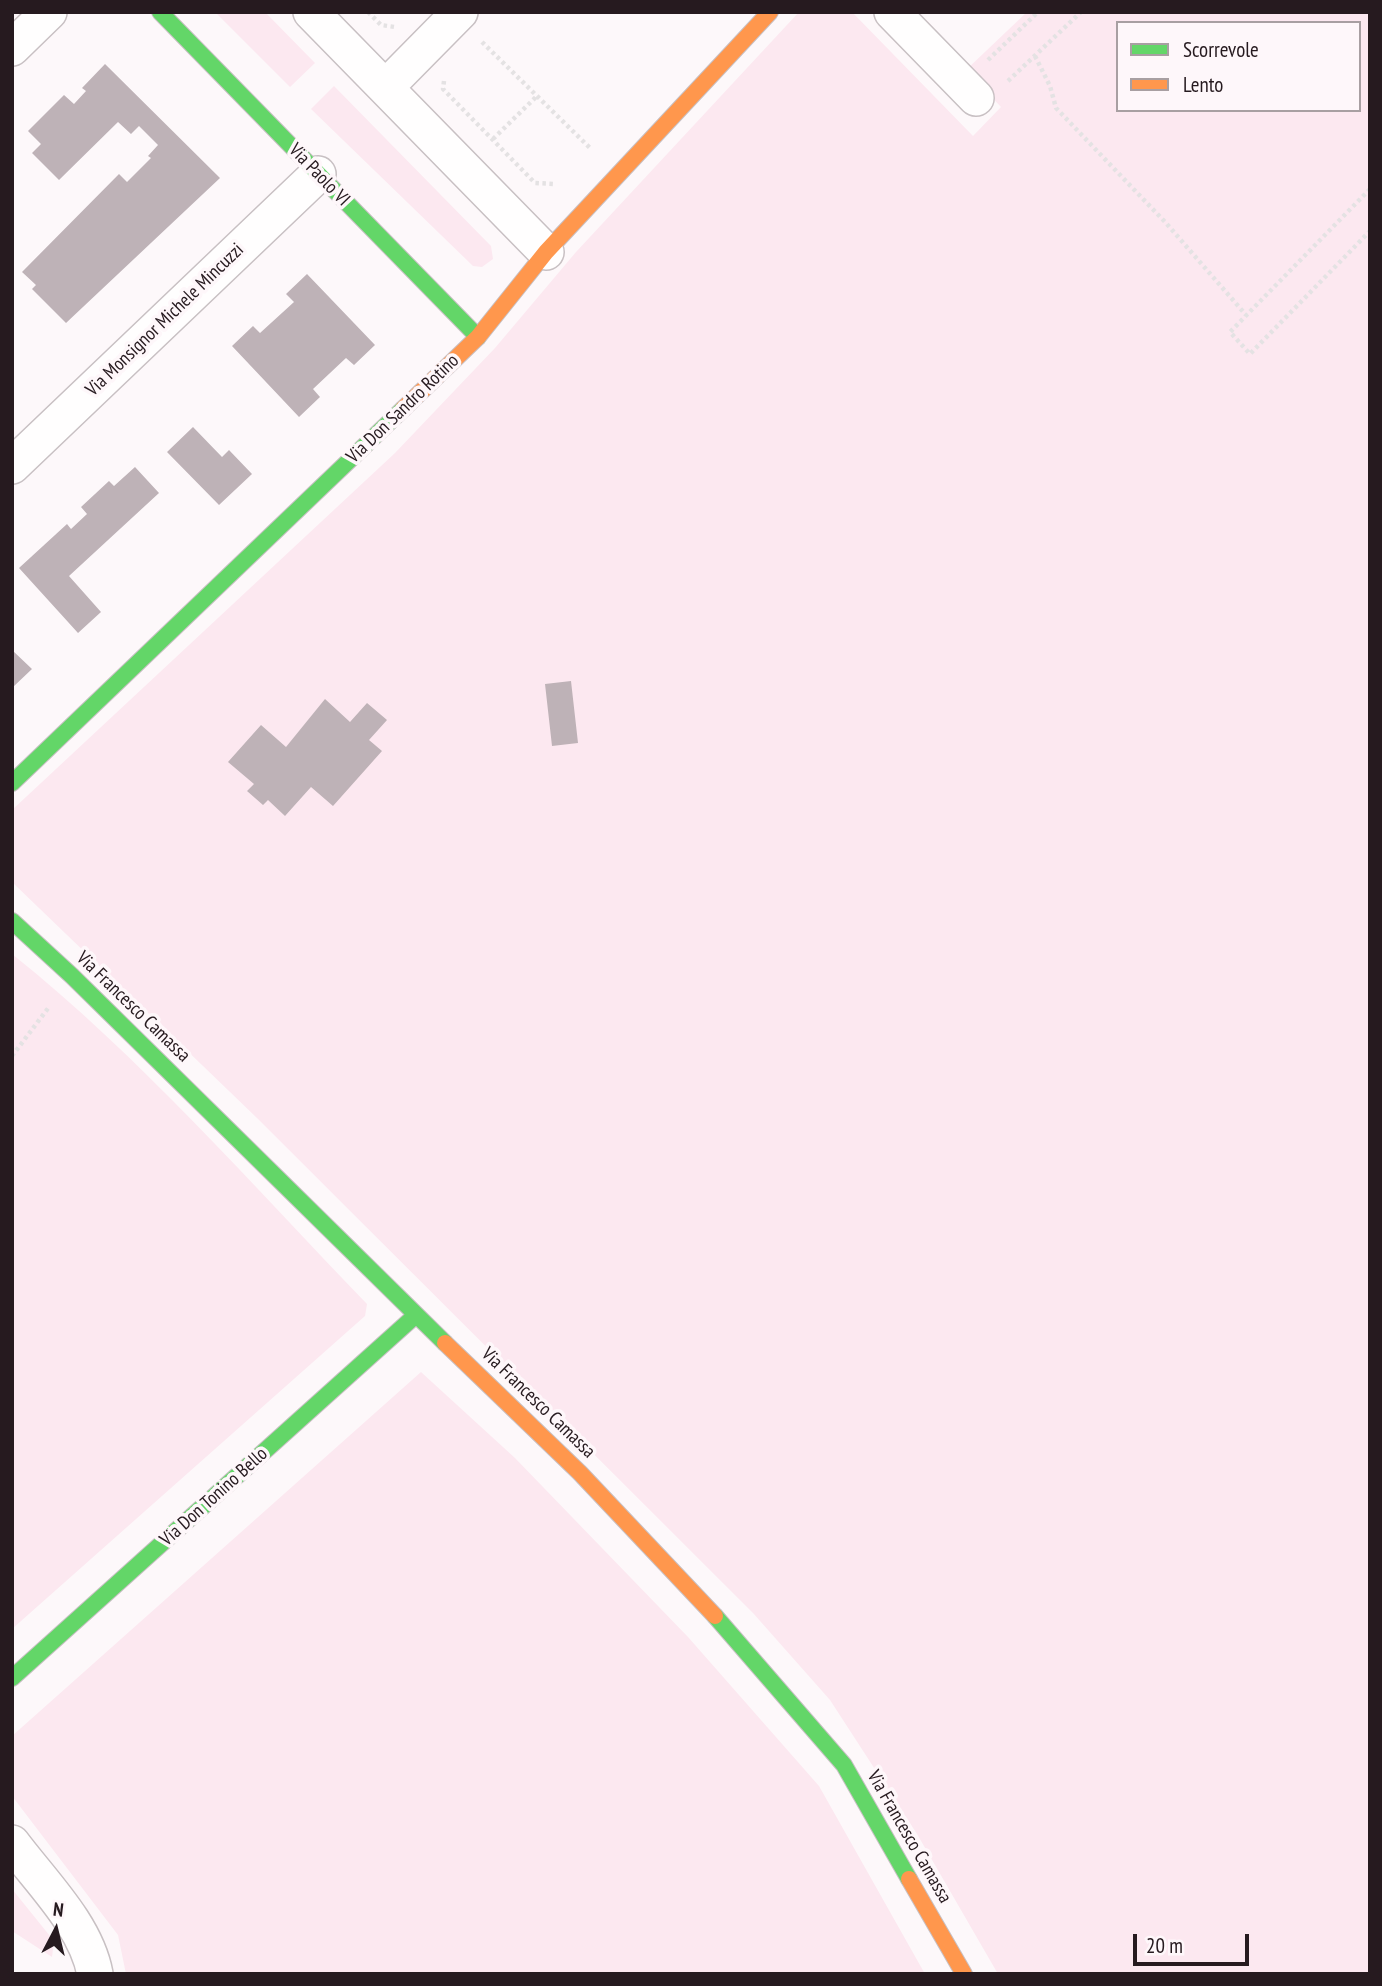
<!DOCTYPE html>
<html>
<head>
<meta charset="utf-8">
<style>
	body { margin:0 }
	#map { position:relative; width:1382px; height:1986px; overflow:hidden; background:#fdf8fa; font-family:"PT Sans Narrow",sans-serif }
	canvas { display:block }
	.frame { position:absolute; inset:0; border:14px solid #261a1f; pointer-events:none }
	.legend { position:absolute; left:1116px; top:21px; width:245px; height:91px; box-sizing:border-box; background:#fef7fa; border:2px solid #a89fa2; margin:0; padding:9px 12px; list-style:none; font-size:21px; color:#261a1f }
	.legend li { display:flex; align-items:center; gap:14px; height:35px }
	.legend b { width:35px; border:2px solid #a89fa2 }
	.north { position:absolute; left:21px; top:1895px; width:70px; height:70px; -webkit-text-stroke:5px #fef7fa; paint-order:stroke; rotate:7deg; font-size:19px; font-weight:700; line-height:28px; text-align:center; color:#261a1f }
	.north::after { content:''; display:block; margin:auto; width:24px; height:32px; background:#261a1f; clip-path:polygon(50% 0,100% 100%,50% 72%,0 100%) }
	.scale { position:absolute; left:1133px; top:1934px; width:116px; height:32px; box-sizing:border-box; border:4px solid #261a1f; border-top:0; padding-left:9px; font-size:21px; line-height:24px; white-space:nowrap; color:#261a1f; -webkit-text-stroke:5px #fef7fa; paint-order:stroke }
</style>
</head>
<body>
<div id="map">
<canvas width="1382" height="1986"></canvas>
<div class="frame"></div>
<ul class="legend">
<li><b style="height:9px;background:#63d668"></b>Scorrevole</li>
<li><b style="height:9px;background:#ff974d"></b>Lento</li>
</ul>
<div class="north">N</div>
<div class="scale">20 m</div>
</div>
<script>
const c = document.querySelector('canvas').getContext('2d');
c.lineJoin = 'round';
function fillPath(path, color) { c.fillStyle = color; c.fill(path, 'evenodd'); }
function strokePath(path, color, width, dash) { c.strokeStyle = color; c.lineWidth = width; c.lineCap = dash ? 'butt' : 'round'; c.setLineDash(dash || []); c.stroke(path); }
function drawText(font, color, halo, rows, align = 'center') {
  c.font = font + ' "PT Sans Narrow",sans-serif'; c.lineWidth = 7; c.setLineDash([]); c.textBaseline = 'middle'; c.strokeStyle = halo; c.fillStyle = color; for (const [text, x, y, turn = 0] of rows) {
    c.save(); c.translate(x, y); c.rotate((+turn || 0) * Math.PI / 180); c.textAlign = isNaN(turn) ? turn : align; if (halo) c.strokeText(text, 0, 0); c.fillText(text, 0, 0); c.restore();
  }
}
fillPath(new Path2D(`
	M 215,12 L 265,12 L 315,63 L 290,87 Z
	M 799,12 L 852,12 L 973,136 L 1001,107 L 966,70 L 1027,12 L 1370,12 L 1370,1974 L 998,1974 L 917,1834 L 830,1700 L 753,1613 L 257,1118 L 12,882 L 12,810 L 395,453 L 495,348 L 576,252 ZM 1118,23 L 1359,23 L 1359,110 L 1118,110 Z
	M 334,86 L 491,246 L 493,259 L 482,267 L 473,266 L 311,109 Z
	M 12,954 C 141,1057 252,1185 367,1304 L 365,1316 L 12,1629 Z
	M 421,1372 L 515,1458 L 688,1637 L 819,1786 L 925,1974 L 126,1974 L 118,1935 L 12,1796 L 12,1736 Z
	M 12,1889 L 54,1941 L 52,1957 L 12,1931 Z`), '#fce8f0');
fillPath(new Path2D(`
	M 105,64 L 220,178 L 66,323 L 32,289 L 36,285 L 22,272 L 119,174 L 127,182 L 151,158 L 148,156 L 158,145 L 139,126 L 131,134 L 118,122 L 59,180 L 32,153 L 41,144 L 28,131 L 64,95 L 74,104 L 86,91 L 82,88 Z
	M 307,274 L 375,345 L 354,365 L 346,358 L 313,389 L 320,397 L 299,417 L 232,346 L 253,326 L 260,333 L 294,302 L 286,294 Z
	M 193,427 L 222,457 L 229,450 L 252,474 L 219,505 L 167,452 Z
	M 135,467 L 159,493 L 69,576 L 101,612 L 78,633 L 19,568 L 67,524 L 71,529 L 87,514 L 81,507 L 109,481 L 114,486 Z
	M 12,650 L 32,669 L 12,688 Z
	M 571,681 L 578,743 L 552,746 L 545,684 Z
	M 325,699 L 350,722 L 367,703 L 387,720 L 369,740 L 382,751 L 333,806 L 311,787 L 285,816 L 268,800 L 263,805 L 247,791 L 254,784 L 228,762 L 261,725 L 286,747 Z`), '#beb2b7');
const street = new Path2D(`
	M 311,12 L 546,252
	M 892,12 L 976,98
	M 12,48 L 49,12
	M 386,87 L 460,12
	M 12,466 L 318,174
	M 12,1843 C 41,1882 86,1925 95,1974`);
const fast = new Path2D(`
	M 160,12 L 478,337
	M 12,783 L 403,409
	M 12,921 L 72,976 L 445,1343
	M 715,1616 L 844,1765 L 909,1879
	M 12,1678 L 416,1315`);
const slow = new Path2D(`
	M 403,409 L 478,337 L 546,252 L 770,12
	M 445,1343 L 580,1473 L 715,1616
	M 909,1879 L 964,1974`);
strokePath(street, '#c8c0c3', 38);
strokePath(fast, '#c8c0c3', 18);
strokePath(slow, '#c8c0c3', 18);
strokePath(new Path2D(`
	M 368,12 L 381,25 L 395,27
	M 482,42 L 590,148
	M 1035,56 L 1050,86 L 1056,108 L 1166,223 L 1246,315
	M 988,60 L 1038,12
	M 444,81 L 443,89 L 535,183 L 555,184
	M 1008,81 L 1081,12
	M 493,139 L 537,96
	M 1370,189 L 1230,332 L 1250,354 L 1370,231
	M 12,1056 L 49,1007`), '#e4e2e3', 4.5, [3.5, 3.5]);
strokePath(street, '#fffefe', 35);
strokePath(fast, '#63d668', 16);
strokePath(slow, '#ff974d', 16);
drawText('19px', '#261a1f', '#fef7fa', [
	["Via Paolo VI",319,175,46],
	["Via Monsignor Michele Mincuzzi",165,320,-44],
	["Via Don Sandro Rotino",403,409,-44],
	["Via Francesco Camassa",133,1007,44],
	["Via Francesco Camassa",538,1403,44],
	["Via Don Tonino Bello",214,1497,-42],
	["Via Francesco Camassa",909,1837,60]
]);
</script>
</body>
</html>
